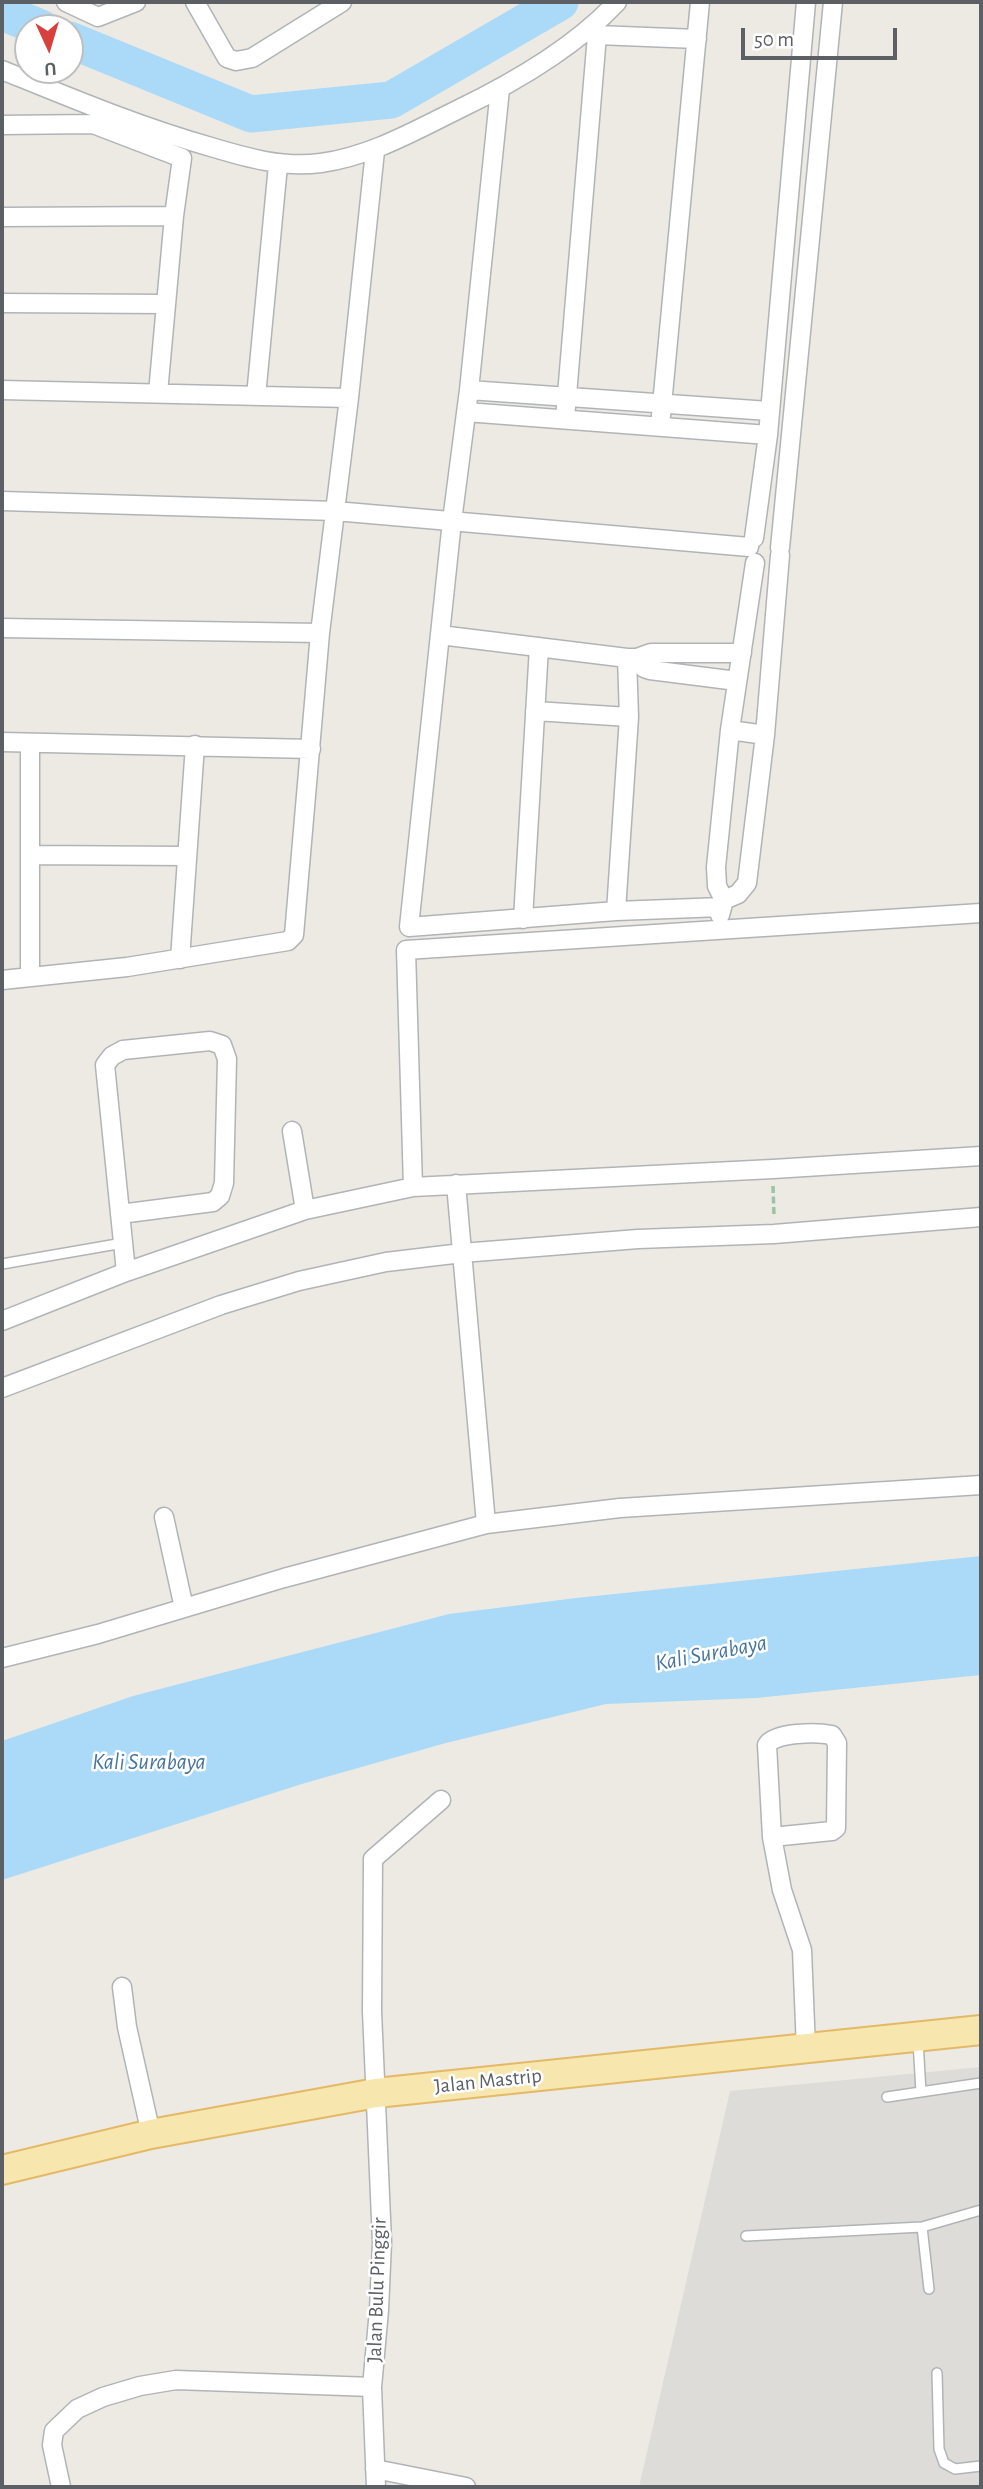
<!DOCTYPE html>
<html>
<head>
<meta charset="utf-8">
<style>
	body { margin:0 }
	#map { position:relative; width:983px; height:2489px; overflow:hidden; background:#edeae4; font-family:"Alegreya Sans",sans-serif }
	canvas { display:block }
	.frame { position:absolute; inset:0; border:4px solid #5c5f63; pointer-events:none }
	.north { position:absolute; left:14px; top:14px; width:70px; height:70px; box-sizing:border-box; background:#fff; border:2px solid #bebfc1; border-radius:50%; rotate:176deg; font-size:19px; font-weight:700; line-height:28px; text-align:center; color:#5c5f63 }
	.north::after { content:''; display:block; margin:auto; width:24px; height:32px; background:#d8403e; clip-path:polygon(50% 0,100% 100%,50% 72%,0 100%) }
	.scale { position:absolute; left:741px; top:28px; width:156px; height:32px; box-sizing:border-box; border:4px solid #5c5f63; border-top:0; padding-left:9px; font-size:21px; line-height:24px; white-space:nowrap; color:#5c5f63; -webkit-text-stroke:5px #fff; paint-order:stroke }
</style>
</head>
<body>
<div id="map">
<canvas width="983" height="2489"></canvas>
<div class="frame"></div>
<div class="north">U</div>
<div class="scale">50 m</div>
</div>
<script>
const c = document.querySelector('canvas').getContext('2d');
c.lineJoin = 'round';
function fillPath(path, color) { c.fillStyle = color; c.fill(path, 'evenodd'); }
function strokePath(path, color, width, dash) { c.strokeStyle = color; c.lineWidth = width; c.lineCap = dash ? 'butt' : 'round'; c.setLineDash(dash || []); c.stroke(path); }
function drawText(font, color, halo, rows, align = 'center') {
  c.font = font + ' "Alegreya Sans",sans-serif'; c.lineWidth = 5; c.setLineDash([]); c.textBaseline = 'middle'; c.strokeStyle = halo; c.fillStyle = color; for (const [text, x, y, turn = 0] of rows) {
    c.save(); c.translate(x, y); c.rotate((+turn || 0) * Math.PI / 180); c.textAlign = isNaN(turn) ? turn : align; if (halo) c.strokeText(text, 0, 0); c.fillText(text, 0, 0); c.restore();
  }
}
fillPath(new Path2D(`
	M 981,2067 L 981,2487 L 639,2487 L 730,2091 Z`), '#dedcd8');
fillPath(new Path2D(`
	M 981,1556 L 981,1675 L 756,1698 L 606,1704 L 446,1743 L 305,1783 L 2,1880 L 2,1741 L 133,1696 L 449,1614 L 576,1598 Z`), '#aadaf7');
strokePath(new Path2D(`
	M 2,12 L 41,28
	M 70,40 L 251,114 L 391,100 L 560,2`), '#aadaf7', 37);
const service = new Path2D(`
	M 2,1264 L 123,1243
	M 918,2041 L 921,2092
	M 887,2097 L 981,2083
	M 746,2236 L 922,2227
	M 929,2289 L 922,2227 L 981,2210
	M 937,2373 L 939,2449 L 944,2463 L 955,2469 L 981,2466`);
const minor = new Path2D(`
	M 66,2 L 98,17 L 136,2
	M 195,2 L 227,58 L 236,61 L 252,58 L 342,2
	M 597,35 L 697,39
	M 2,70 C 71,98 140,127 211,147 C 248,158 282,168 321,163 C 371,156 414,131 459,109 C 515,82 574,48 617,2
	M 500,89 L 469,390 L 452,521 L 409,927 L 616,911 L 722,907
	M 2,125 L 93,124 L 182,158 L 174,216 L 158,393
	M 2,217 L 174,216
	M 2,303 L 166,304
	M 2,390 L 349,398
	M 469,390 L 769,411
	M 256,396 L 278,165
	M 466,412 L 768,435
	M 565,419 L 597,35 L 596,23
	M 660,426 L 700,2
	M 2,501 L 335,511 L 749,547
	M 754,538 L 768,435 L 806,2
	M 780,548 L 833,2
	M 2,628 L 320,633
	M 440,635 L 627,658 L 637,658 L 651,653 L 742,653
	M 637,658 L 644,668 L 650,670 L 737,681
	M 535,711 L 629,717
	M 730,730 L 765,735
	M 2,742 L 311,749
	M 30,855 L 186,856
	M 724,900 L 738,894 L 747,883 L 765,735 L 780,555
	M 616,911 L 629,717 L 627,658
	M 720,915 L 724,900 L 717,886 L 716,867 L 730,730 L 755,563
	M 523,919 L 539,647
	M 180,959 L 195,745
	M 30,977 L 30,743
	M 2,980 L 127,967 L 288,941 L 294,935 L 320,633 L 349,398 L 375,151
	M 292,1131 L 305,1210
	M 456,1184 L 486,1524
	M 413,1187 L 406,950 L 981,913
	M 120,1214 L 213,1202 L 220,1196 L 224,1183 L 227,1059 L 222,1045 L 210,1041 L 123,1050 L 112,1056 L 105,1065 L 126,1272
	M 2,1321 L 126,1272 L 305,1210 L 413,1187 L 773,1169 L 981,1156
	M 2,1388 L 221,1305 L 299,1281 L 386,1262 L 462,1253 L 638,1239 L 774,1234 L 981,1217
	M 164,1517 L 184,1608
	M 2,1658 L 98,1634 L 284,1578 L 486,1524 L 620,1508 L 981,1485
	M 772,1837 L 832,1831 L 836,1828 L 837,1743 L 832,1735 C 817,1732 775,1732 767,1745 L 772,1837 L 782,1890 L 802,1950 L 806,2049
	M 122,1987 L 127,2027 L 151,2134
	M 375,2469 L 466,2487
	M 61,2487 L 52,2445 L 54,2431 L 77,2409 L 103,2397 L 140,2386 L 176,2380 L 372,2387
	M 376,2487 L 372,2387 L 379,2310 L 382,2242 L 372,2011 L 373,1859 L 441,1800`);
const primary = new Path2D(`
	M 2,2170 L 151,2134 L 376,2093 L 981,2030`);
strokePath(service, '#b1b4b7', 12);
strokePath(minor, '#b1b4b7', 21);
strokePath(primary, '#e4b966', 32);
strokePath(new Path2D(`
	M 773,1186 L 774,1216`), '#9cc3a4', 3.5, [7, 3.5]);
strokePath(service, '#fff', 9);
strokePath(minor, '#fff', 18);
strokePath(primary, '#f7e7ae', 28);
drawText('21px', '#5c5f63', '#fff', [
	["Jalan Mastrip",488,2081,-6],
	["Jalan Bulu Pinggir",377,2290,-88]
]);
drawText('italic 23px', '#46769e', '#fff', [
	["Kali Surabaya",711,1653,-11],
	["Kali Surabaya",149,1762]
]);
</script>
</body>
</html>
